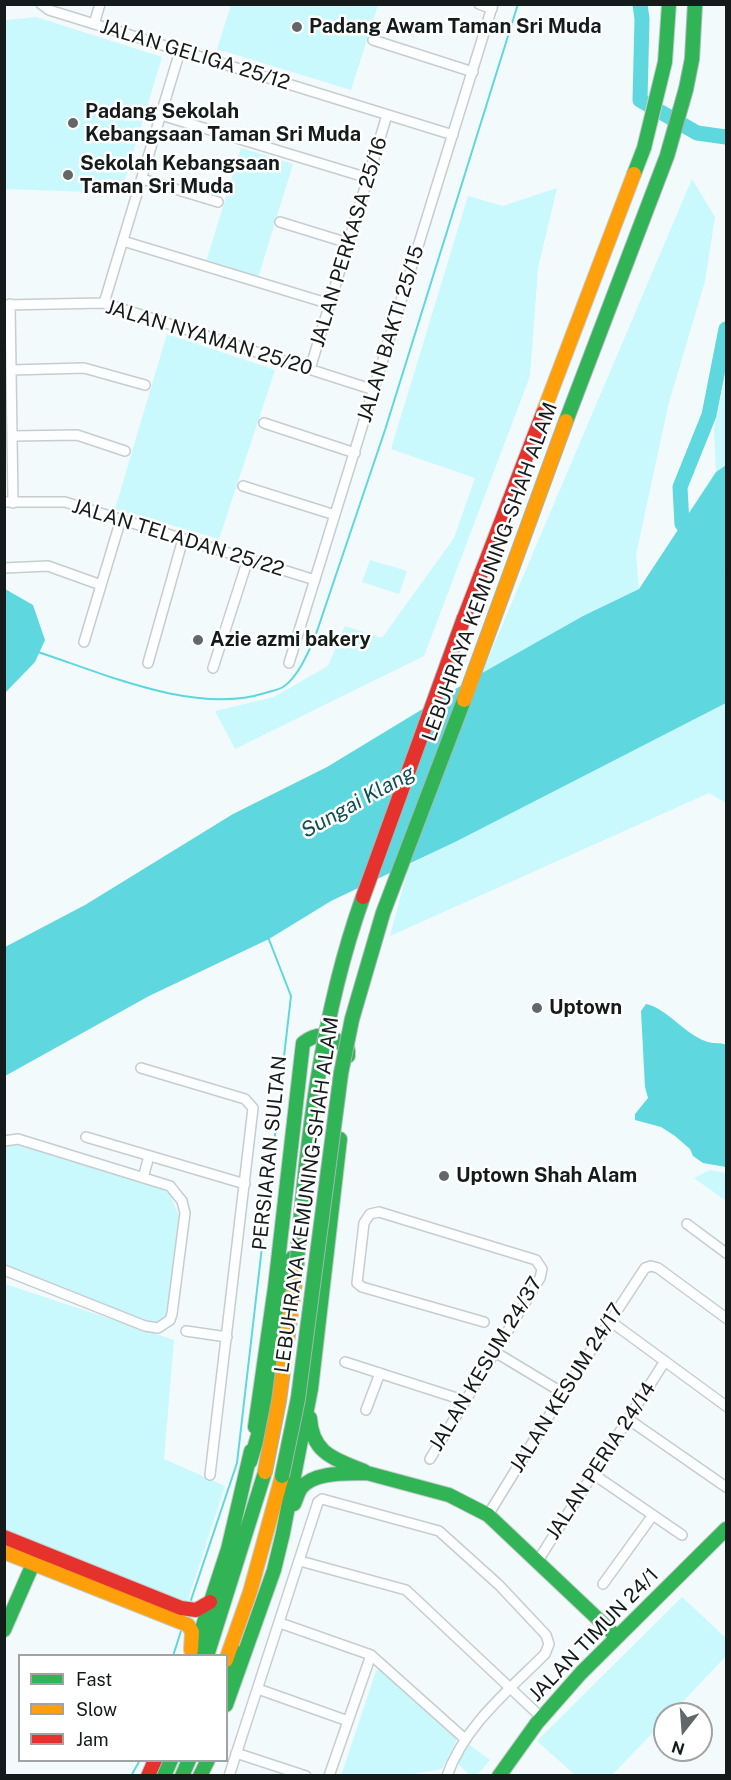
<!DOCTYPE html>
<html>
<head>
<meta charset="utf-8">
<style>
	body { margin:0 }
	#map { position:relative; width:731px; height:1780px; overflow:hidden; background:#f2fafc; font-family:"Public Sans",sans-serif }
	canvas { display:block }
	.frame { position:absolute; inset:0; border:6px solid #151a1a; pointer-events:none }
	.legend { position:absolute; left:18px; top:1654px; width:210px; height:108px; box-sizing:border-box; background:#fff; border:2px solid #a1a3a3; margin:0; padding:8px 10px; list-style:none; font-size:18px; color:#151a1a }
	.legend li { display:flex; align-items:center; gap:12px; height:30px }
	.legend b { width:30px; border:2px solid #a1a3a3 }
	.north { position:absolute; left:653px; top:1702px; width:60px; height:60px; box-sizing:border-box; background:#fff; border:2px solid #a1a3a3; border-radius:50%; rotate:197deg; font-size:16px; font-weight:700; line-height:24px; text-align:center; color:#151a1a }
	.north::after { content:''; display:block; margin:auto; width:21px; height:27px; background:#626869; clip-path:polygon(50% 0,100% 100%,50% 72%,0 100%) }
</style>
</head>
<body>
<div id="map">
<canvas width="731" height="1780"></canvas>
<div class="frame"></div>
<ul class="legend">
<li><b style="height:8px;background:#30b455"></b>Fast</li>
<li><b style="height:8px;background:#ff9f0a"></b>Slow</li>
<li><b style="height:8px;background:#e5322d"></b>Jam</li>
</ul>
<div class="north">N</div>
</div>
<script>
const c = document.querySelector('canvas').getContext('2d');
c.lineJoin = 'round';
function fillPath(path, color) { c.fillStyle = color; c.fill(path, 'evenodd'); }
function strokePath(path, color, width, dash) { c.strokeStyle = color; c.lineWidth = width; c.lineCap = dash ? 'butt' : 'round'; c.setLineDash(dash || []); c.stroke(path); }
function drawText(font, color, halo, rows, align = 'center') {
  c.font = font + ' "Public Sans",sans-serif'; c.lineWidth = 5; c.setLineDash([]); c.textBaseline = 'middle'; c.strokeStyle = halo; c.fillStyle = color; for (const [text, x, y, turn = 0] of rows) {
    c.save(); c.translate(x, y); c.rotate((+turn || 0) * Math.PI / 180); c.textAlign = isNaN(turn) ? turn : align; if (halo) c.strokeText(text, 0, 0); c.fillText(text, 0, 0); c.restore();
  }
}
fillPath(new Path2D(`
	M 231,5 L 378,5 L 351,90 L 217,49 Z
	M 36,17 L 162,57 L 121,193 L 5,189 L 5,20 Z
	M 241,148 L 293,164 L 258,278 L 206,262 Z
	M 692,179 L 715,217 L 705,281 L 668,406 L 636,555 L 639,589 L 583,616 L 482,673 Z
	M 557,188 L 538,268 L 530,376 L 424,656 L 235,749 L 215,711 L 274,697 L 328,666 L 345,626 L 382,638 L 454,538 L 475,478 L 391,449 L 468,196 L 503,206 Z
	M 167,334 L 275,370 L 219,539 L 115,509 Z
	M 726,375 L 726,465 L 716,472 L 714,430 Z
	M 370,560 L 407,571 L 399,594 L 362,582 Z
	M 726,703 L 726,803 L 709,793 L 390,936 L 409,865 Z
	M 14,1144 L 159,1188 L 169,1193 L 179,1216 L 167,1313 C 162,1322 156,1323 146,1321 L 5,1265 L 4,1147 Z
	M 710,1170 L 726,1173 L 726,1201 L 694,1178 Z
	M 5,1284 L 174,1340 L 164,1459 L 225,1486 L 183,1614 L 5,1534 Z
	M 682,1597 L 726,1638 L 726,1656 L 671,1714 L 665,1714 L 665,1720 L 612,1775 L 575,1775 L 537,1741 Z
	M 381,1669 L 457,1736 L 456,1741 L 442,1769 L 407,1775 L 341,1776 L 376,1671 Z
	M 468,1744 L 490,1760 L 477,1775 L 470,1775 L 458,1764 Z`), '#c9f8fd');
fillPath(new Path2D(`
	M 726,465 L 726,703 L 457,841 L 331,901 L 269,939 L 149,996 L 5,1076 L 5,947 L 85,905 L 233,814 L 327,767 L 482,673 L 583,616 L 639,589 L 716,472 Z
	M 5,589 L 33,605 L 45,640 L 35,662 L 5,693 Z
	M 646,1004 C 667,1008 685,1035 708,1042 C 714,1044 720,1042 726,1045 L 726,1167 L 703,1163 L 693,1156 L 690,1149 L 675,1136 L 661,1127 L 635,1120 L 635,1114 L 648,1098 L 645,1087 L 641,1011 Z`), '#5fd7df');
strokePath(new Path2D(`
	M 38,652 C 105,674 196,715 265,693 C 271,691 278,690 283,687 C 298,677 308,653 315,637 L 385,430 L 518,4
	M 191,1600 L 237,1463 L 291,996 L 268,937
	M 173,1656 L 181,1631
	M 131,1776 L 140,1760`), '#5fd7df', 2);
strokePath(new Path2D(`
	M 640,4 L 642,19 L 640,100 L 697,133 L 726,137
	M 726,329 L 709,415 L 680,487 L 682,524 L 726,561`), '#5fd7df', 15);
const street = new Path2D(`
	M 41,4 L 49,10 L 453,135
	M 479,4 L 492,9
	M 94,24 L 100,4
	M 373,40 L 473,72
	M 161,115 L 368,178
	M 142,179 L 218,202
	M 280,222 L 348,243
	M 123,241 L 330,304
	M 104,303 L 180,51
	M 10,304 L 13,503
	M 4,305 L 104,303 L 374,390
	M 310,369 L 387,115
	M 11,370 L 84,368 L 145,385
	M 264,423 L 355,453
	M 12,436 L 77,435 L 125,451
	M 243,486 L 335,515
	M 4,502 L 65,502 L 315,580
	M 4,568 L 48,566 L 101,585
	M 84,642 L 121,519
	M 148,663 L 183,539
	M 289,663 L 493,4
	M 213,668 L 248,559
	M 141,1068 L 245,1099 L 253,1108 L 210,1475
	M 86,1137 L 245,1184
	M 4,1141 L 18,1139 L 170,1186 L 182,1201 L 185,1213 L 172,1314 L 170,1320 L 158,1328 L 145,1326 L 4,1270
	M 143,1178 L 149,1156
	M 687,1224 L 726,1253
	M 610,1321 L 726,1406
	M 186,1331 L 227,1337
	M 495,1352 L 563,1393
	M 345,1362 L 466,1401
	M 366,1410 L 380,1373
	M 628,1419 L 726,1487
	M 430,1459 L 540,1278 L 542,1269 L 536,1260 L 379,1212 L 370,1214 L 364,1223 L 357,1283 L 362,1287 L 484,1322
	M 593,1474 L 682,1535
	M 488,1515 L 563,1393 L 645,1268 L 651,1266 L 658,1268 L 726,1318
	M 300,1561 L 406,1590 L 541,1717
	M 537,1562 L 665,1361
	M 603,1584 L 653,1515
	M 280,1623 L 371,1655 L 465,1739
	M 258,1689 L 348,1721
	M 236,1753 L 306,1776
	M 229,1776 L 318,1502 L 322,1499 L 439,1531 L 499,1585 L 546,1635 L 549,1644 L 545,1654 C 509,1690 464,1726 447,1776
	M 329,1776 L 371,1655`);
const fast = new Path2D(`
	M 634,174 L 644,148 L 665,62 L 669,4
	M 310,1418 C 312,1454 335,1459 364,1471
	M 255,1427 L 275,1287 L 303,1043 C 320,1030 334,1035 348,1050 L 348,1056
	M 250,1462 L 269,1398 L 292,1258
	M 367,1473 L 449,1495 L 488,1515 L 617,1637
	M 294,1504 C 297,1498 298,1491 302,1487 C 316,1471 348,1474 367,1473
	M 4,1630 L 36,1557
	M 193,1656 L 228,1549 L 251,1451
	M 207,1656 L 265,1472
	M 226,1676 L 233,1650
	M 226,1705 L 274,1570 L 283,1533 L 311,1389 L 340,1139
	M 164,1776 L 171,1760
	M 182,1776 L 189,1760
	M 200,1776 L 208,1760
	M 499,1776 L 537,1723 L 581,1673 L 726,1529`);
const slow = new Path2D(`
	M 543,413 L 634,174
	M 4,1552 L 188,1625 L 192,1632 L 191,1650
	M 226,1660 L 250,1592 L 282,1476`);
const jam = new Path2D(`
	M 464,618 L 543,413
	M 4,1537 L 181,1608 L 196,1610 L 210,1602
	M 148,1776 L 155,1760`);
strokePath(street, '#c7cdce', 12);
strokePath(fast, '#c7cdce', 16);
strokePath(slow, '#c7cdce', 16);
strokePath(jam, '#c7cdce', 16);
strokePath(street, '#fdfeff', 9);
strokePath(fast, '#30b455', 14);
strokePath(slow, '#ff9f0a', 14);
strokePath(jam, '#e5322d', 14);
const fastBridge = new Path2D(`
	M 566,421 L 667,156 L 686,89 L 692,59 L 695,4
	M 296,1273 C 306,1147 320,1017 363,897
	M 282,1476 L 298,1399 L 341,1073 L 352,1019 L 383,913 L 464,700`);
const slowBridge = new Path2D(`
	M 464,700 L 566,421
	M 265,1472 L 279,1401 L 296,1273`);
const jamBridge = new Path2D(`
	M 363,897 L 464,618`);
strokePath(fastBridge, '#a6b6b7', 16, []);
strokePath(slowBridge, '#a6b6b7', 16, []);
strokePath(jamBridge, '#a6b6b7', 16, []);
strokePath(fastBridge, '#30b455', 14);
strokePath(slowBridge, '#ff9f0a', 14);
strokePath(jamBridge, '#e5322d', 14);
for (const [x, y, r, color] of [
	[297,27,6,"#626869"],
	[73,123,6,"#626869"],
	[68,175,6,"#626869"],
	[198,640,6,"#626869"],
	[537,1008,6,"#626869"],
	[444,1176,6,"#626869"]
]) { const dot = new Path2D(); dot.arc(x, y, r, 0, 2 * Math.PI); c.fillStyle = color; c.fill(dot); strokePath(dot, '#fff', 2); }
drawText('bold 20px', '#151a1a', '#fff', [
	["Padang Awam Taman Sri Muda",309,27],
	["Padang Sekolah",85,112],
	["Kebangsaan Taman Sri Muda",85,135],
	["Sekolah Kebangsaan",80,164],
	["Taman Sri Muda",80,187],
	["Azie azmi bakery",210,640],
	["Uptown",549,1008],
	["Uptown Shah Alam",456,1176]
], 'left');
drawText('20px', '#151a1a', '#fff', [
	["JALAN GELIGA 25/12",195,55,17],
	["JALAN PERKASA 25/16",349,242,-73],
	["JALAN BAKTI 25/15",391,334,-73],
	["JALAN NYAMAN 25/20",209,338,17],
	["JALAN TELADAN 25/22",178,538,17],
	["LEBUHRAYA KEMUNING-SHAH ALAM",490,572,-70],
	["PERSIARAN SULTAN",270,1153,-84],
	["LEBUHRAYA KEMUNING-SHAH ALAM",307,1195,-82],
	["JALAN KESUM 24/37",486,1364,-59],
	["JALAN KESUM 24/17",567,1388,-58],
	["JALAN PERIA 24/14",601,1461,-57],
	["JALAN TIMUN 24/1",594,1635,-46]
]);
drawText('italic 21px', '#0d4f54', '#fff', [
	["Sungai Klang",358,802,-29]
]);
</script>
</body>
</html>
